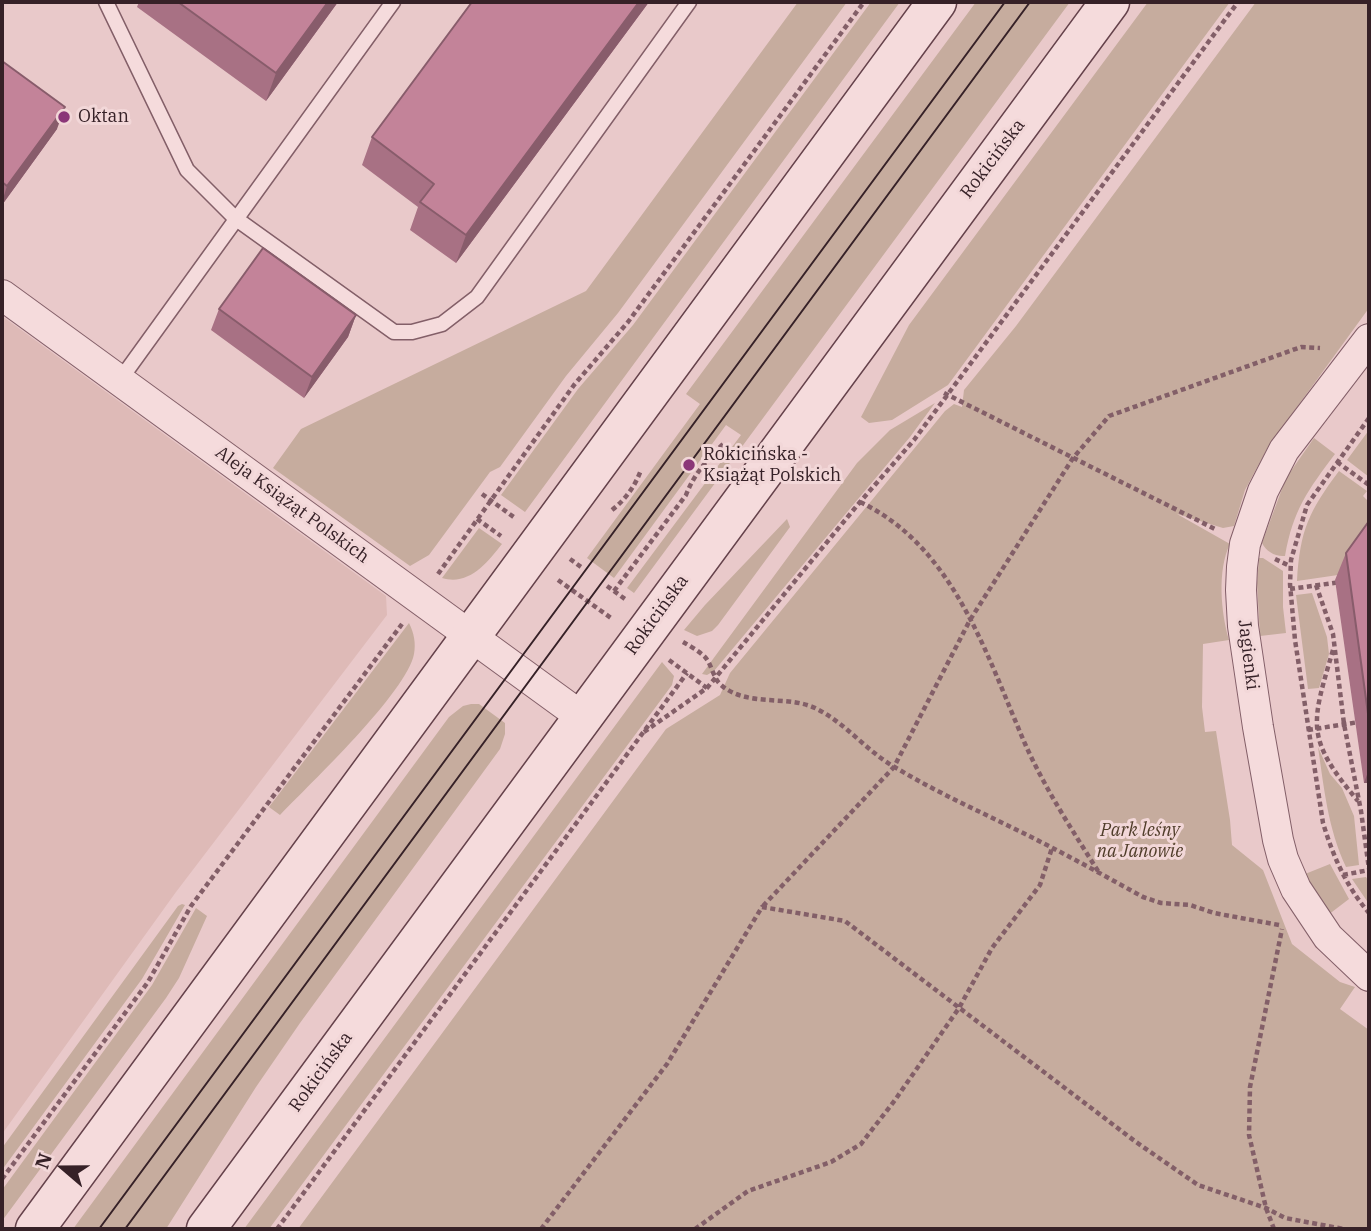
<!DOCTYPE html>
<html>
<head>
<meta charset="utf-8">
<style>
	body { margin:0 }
	#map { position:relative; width:1371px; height:1231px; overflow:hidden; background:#e9c9ca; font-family:"IBM Plex Serif",serif }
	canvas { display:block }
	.frame { position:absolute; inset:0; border:4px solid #362127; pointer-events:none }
	.north { position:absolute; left:28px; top:1133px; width:70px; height:70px; -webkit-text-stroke:5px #f2d7d8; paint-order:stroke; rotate:290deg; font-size:19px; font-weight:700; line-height:28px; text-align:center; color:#362127 }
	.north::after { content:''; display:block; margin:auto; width:24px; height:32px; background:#362127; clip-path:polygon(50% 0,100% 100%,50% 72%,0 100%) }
</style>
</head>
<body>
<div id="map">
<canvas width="1371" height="1231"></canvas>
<div class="frame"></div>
<div class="north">N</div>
</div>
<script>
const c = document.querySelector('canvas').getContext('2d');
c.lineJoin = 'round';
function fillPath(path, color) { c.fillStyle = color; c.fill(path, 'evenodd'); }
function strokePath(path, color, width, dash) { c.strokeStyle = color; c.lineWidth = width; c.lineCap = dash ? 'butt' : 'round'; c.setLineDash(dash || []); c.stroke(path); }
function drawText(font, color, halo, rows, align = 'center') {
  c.font = font + ' "IBM Plex Serif",serif'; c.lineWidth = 6; c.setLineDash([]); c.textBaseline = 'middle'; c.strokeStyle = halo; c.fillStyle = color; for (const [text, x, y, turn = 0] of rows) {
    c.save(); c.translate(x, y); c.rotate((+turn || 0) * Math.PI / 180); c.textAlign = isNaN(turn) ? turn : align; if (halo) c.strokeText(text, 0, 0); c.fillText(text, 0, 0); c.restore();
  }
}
fillPath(new Path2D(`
	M 2,316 L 386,596 L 387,615 L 176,892 L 2,1134 Z`), '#debab7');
fillPath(new Path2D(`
	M 798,2 L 847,2 L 618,313 L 566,376 L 500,467 L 490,472 L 429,555 L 410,566 L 273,468 L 301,429 L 586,291 Z
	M 871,2 L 900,2 L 525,512 L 501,495 L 578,389 L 633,325 Z
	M 976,2 L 1070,2 L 634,593 L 627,588 L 741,435 L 726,425 L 614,578 L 587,558 L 700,404 L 686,394 Z
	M 1148,2 L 1230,2 L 948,385 L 892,420 L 869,423 L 861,417 L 909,325 Z
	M 1256,2 L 1369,2 L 1369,308 L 1268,447 L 1245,490 L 1234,526 L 1223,528 L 1177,514 L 1230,544 C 1217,570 1221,613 1229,640 L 1203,644 L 1202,707 L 1205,732 L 1216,731 L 1230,820 L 1232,845 L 1263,870 L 1292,944 L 1340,982 L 1355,987 L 1340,1009 L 1369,1030 L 1369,1229 L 298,1229 L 666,729 L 720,695 L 730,673 L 945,411 L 954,404 L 962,407 L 964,390 L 1016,326 Z
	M 935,403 L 910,437 L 714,671 L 707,675 L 702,674 L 857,463 L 890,430 Z
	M 1369,430 L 1369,477 L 1347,460 Z
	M 1314,438 L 1335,454 C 1308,490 1293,510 1285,556 C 1275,557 1266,551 1262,543 L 1286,478 Z
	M 1339,471 L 1367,491 L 1363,496 L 1369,502 L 1369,532 L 1338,575 L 1297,581 C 1300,530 1309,511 1339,471 Z
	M 787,519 L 790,527 L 718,625 L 712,631 L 697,636 L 684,630 L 705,605 Z
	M 479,528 L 502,544 C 487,563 469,586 442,578 Z
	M 1259,558 L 1263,558 L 1283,571 L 1283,607 L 1286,633 L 1260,636 L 1257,583 Z
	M 1312,593 L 1327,637 L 1329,654 L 1319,688 L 1308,689 L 1296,595 Z
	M 409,623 C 414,633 416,643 414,654 C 407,692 310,784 280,815 L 269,807 Z
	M 662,662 L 674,676 L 672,685 L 269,1229 L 244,1229 Z
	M 471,704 L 479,704 L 505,723 L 505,734 L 500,749 L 300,1023 L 256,1087 L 166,1229 L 73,1229 L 449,717 L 463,706 Z
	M 1318,747 L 1330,774 L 1342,788 L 1354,816 L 1359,865 L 1346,867 C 1328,829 1324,788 1318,747 Z
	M 1330,864 L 1349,899 L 1328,915 L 1305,874 Z
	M 1366,877 L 1369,882 L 1369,904 L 1352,879 Z
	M 182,904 L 185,905 L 142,979 L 2,1170 L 2,1148 L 178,906 Z
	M 196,908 L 207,916 L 179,978 L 166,998 L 2,1221 L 2,1190 L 152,985 Z`), '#c6ac9e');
const lane = new Path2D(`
	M 106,2 L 187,170 L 235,218 L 394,332 L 412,332 L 442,324 L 477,297 L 689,2
	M 120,380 L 393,2`);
const street = new Path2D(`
	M 2,295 L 582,717
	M 1369,339 L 1284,450 L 1263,491 L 1245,544 L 1242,567 L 1241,590 L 1243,626 L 1258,727 L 1278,840 L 1283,859 L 1296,889 L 1328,937 L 1369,976`);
const secondary = new Path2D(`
	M 35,1229 L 937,2
	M 206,1229 L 1110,2`);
strokePath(lane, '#835f68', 17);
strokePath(street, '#835f68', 32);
strokePath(secondary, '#65424b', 41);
strokePath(new Path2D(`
	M 944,393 L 1217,530
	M 1369,418 L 1307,505 L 1291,560 L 1290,584 L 1295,640 L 1323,823 C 1333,856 1346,886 1369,913
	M 1337,462 L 1369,485
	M 482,494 L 515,518
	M 860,502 C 955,547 987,657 1026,746 C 1046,790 1072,830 1098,871
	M 612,510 C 626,499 635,486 641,470
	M 477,519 L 501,536
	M 570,559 L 581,567
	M 1275,559 L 1290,566
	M 438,574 L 574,385 L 628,322 L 864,2
	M 558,580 L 611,618
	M 1316,585 L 1333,634 L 1344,724 L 1361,811 L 1369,869
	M 607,586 L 625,599
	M 1290,589 L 1341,582
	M 614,591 L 686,495 C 694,474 707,460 723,444
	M 683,642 C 690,646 699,651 705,657 C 712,665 713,678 721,685 C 748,708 788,694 817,709 C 847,724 868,753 898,769 C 938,793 979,811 1021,832 C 1062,852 1103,875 1143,897 L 1161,903 L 1190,905 L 1214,913 L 1279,925
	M 1333,650 C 1311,725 1305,738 1358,801
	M 669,660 L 707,688
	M 1308,730 L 1359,722
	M 644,732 L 707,688 L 860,502 L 914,440 L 1238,2
	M 1343,875 L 1369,870
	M 763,906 L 894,767 L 970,620 L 1073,458 L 1109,416 L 1301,347 L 1320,348
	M 2,1179 L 148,982 L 191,906 L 402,624
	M 277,1229 L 687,673
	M 541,1229 L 667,1064 L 762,907 L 845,921 L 1136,1142 L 1198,1185 L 1266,1208 L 1285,1218 L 1344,1229
	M 695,1229 L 748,1191 L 831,1162 L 861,1144 L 895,1100 L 959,1008 L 992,948 L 1040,885 L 1052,848
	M 1274,1229 L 1266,1208 L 1249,1135 L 1250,1087 L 1282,929`), '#835f68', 4.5, [5, 3.5]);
strokePath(lane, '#f5dbdc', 14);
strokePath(street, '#f5dbdc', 30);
strokePath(secondary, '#f5dbdc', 38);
strokePath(new Path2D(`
	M 99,1229 L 1005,2
	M 125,1229 L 1030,2`), '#362127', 2);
fillPath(new Path2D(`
	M 139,2 L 338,2 L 266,101 L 137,7 Z
	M 472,2 L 649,2 L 456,263 L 410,230 L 418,207 L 362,165 L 372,137 Z
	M 2,61 L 57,129 L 2,205 Z
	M 219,309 L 356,315 L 348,337 L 304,398 L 211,330 Z
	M 1369,521 L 1369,799 L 1367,783 L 1364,783 L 1335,580 L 1346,553 Z`), '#a87184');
fillPath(new Path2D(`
	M 328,2 L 338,2 L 266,101 L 276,73 Z
	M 639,2 L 649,2 L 456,263 L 466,235 Z
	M 65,107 L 57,129 L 2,205 L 2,202 L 7,186 Z
	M 356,315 L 348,337 L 304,398 L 312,377 Z
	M 1369,769 L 1369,777 L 1367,783 L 1364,783 Z`), '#885c6b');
const building = new Path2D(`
	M 178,2 L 328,2 L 276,73 Z
	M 472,2 L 639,2 L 466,235 L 420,202 L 434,184 L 372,137 Z
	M 2,61 L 65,107 L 7,186 L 2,182 Z
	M 263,248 L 356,315 L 312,377 L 219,309 Z
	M 1369,521 L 1369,721 L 1346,553 Z`);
fillPath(building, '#c38399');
strokePath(building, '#885c6b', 2);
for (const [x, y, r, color] of [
	[64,117,7,"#8b3678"],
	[689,465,7,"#8b3678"]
]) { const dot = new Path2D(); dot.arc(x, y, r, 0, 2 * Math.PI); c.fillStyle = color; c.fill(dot); strokePath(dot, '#f2d7d8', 2.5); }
drawText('18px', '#362127', '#f2d7d8', [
	["Oktan",78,117],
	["Rokicińska -",703,455],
	["Książąt Polskich",703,476]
], 'left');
drawText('18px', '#362127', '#f2d7d8', [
	["Rokicińska",993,159,-53],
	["Aleja Książąt Polskich",292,505,36],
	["Rokicińska",657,615,-54],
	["Jagienki",1248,655,83],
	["Rokicińska",321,1072,-54]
]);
drawText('italic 18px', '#503d2a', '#f2d7d8', [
	["Park leśny",1140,831],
	["na Janowie",1140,852]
]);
</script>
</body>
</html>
